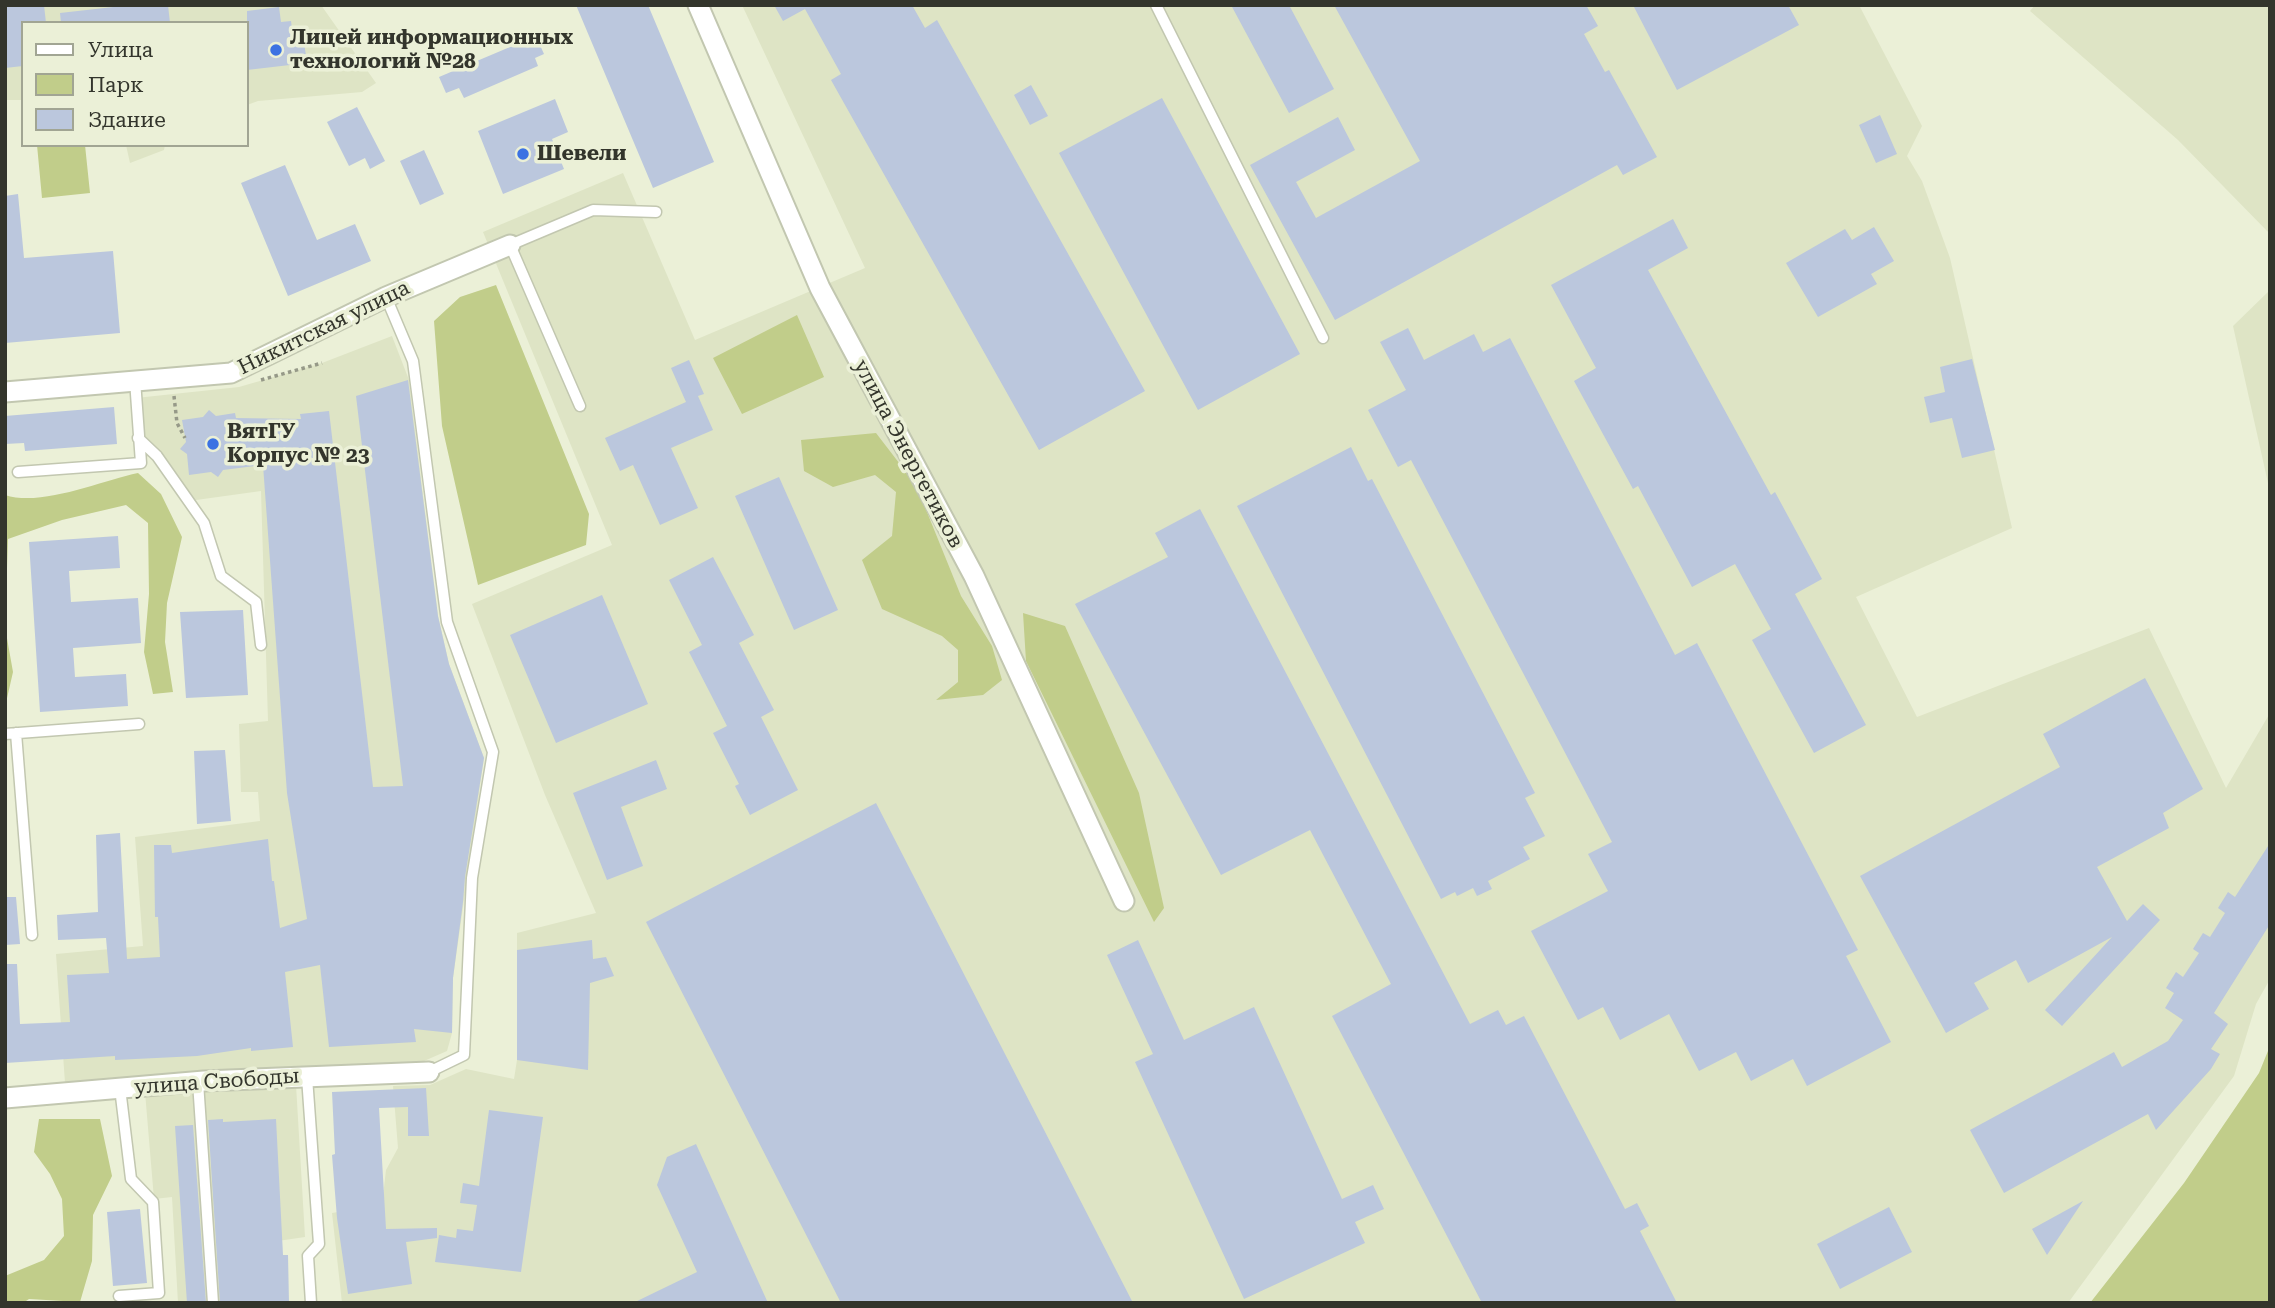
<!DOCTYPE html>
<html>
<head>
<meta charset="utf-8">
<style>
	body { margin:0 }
	#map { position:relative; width:2275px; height:1308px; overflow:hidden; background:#ebf0d7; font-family:"Roboto Serif",serif }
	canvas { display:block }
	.frame { position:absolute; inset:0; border:7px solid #33352c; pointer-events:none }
	.legend { position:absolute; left:21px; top:21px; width:228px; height:126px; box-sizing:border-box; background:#ebf0d7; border:2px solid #a1a593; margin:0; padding:9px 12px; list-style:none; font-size:21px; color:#33352c }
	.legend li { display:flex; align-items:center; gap:14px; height:35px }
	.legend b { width:35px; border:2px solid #a1a593 }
</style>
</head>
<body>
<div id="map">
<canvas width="2275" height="1308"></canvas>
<div class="frame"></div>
<ul class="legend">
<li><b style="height:9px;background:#fff"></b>Улица</li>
<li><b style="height:19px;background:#c1cd8a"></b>Парк</li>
<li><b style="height:19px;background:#bbc7dd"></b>Здание</li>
</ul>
</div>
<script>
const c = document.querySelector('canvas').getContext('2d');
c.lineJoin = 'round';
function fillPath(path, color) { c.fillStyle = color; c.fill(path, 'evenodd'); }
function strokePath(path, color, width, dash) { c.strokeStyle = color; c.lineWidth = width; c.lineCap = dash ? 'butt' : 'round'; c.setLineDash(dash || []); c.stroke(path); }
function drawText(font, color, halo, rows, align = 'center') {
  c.font = font + ' "Roboto Serif",serif'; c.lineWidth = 7; c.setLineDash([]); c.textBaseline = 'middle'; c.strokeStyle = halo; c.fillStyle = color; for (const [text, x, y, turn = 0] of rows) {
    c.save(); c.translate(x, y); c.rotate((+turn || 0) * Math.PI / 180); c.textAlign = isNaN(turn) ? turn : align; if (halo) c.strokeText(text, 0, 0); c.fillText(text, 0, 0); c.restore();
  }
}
fillPath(new Path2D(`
	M 5,5 L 321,5 L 376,83 L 362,92 L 258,101 L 247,105 L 247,23 L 23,23 L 23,100 L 5,100 Z
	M 742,5 L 1859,5 L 1922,126 L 1907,156 L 1922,181 L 1950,258 L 2012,528 L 1856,597 L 1917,717 L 2149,628 L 2226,788 L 2270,713 L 2270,979 L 2256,1004 L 2234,1076 L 2068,1303 L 342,1303 L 332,1213 L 382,1205 L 386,1170 L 398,1148 L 393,1086 L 430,1085 L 466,1069 L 514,1079 L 517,1060 L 517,933 L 596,913 L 545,795 L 472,604 L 612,545 L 483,232 L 623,173 L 695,340 L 865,268 Z
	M 2035,5 L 2270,5 L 2270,234 L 2178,140 L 2030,11 Z
	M 126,145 L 165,145 L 164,150 L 130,163 Z
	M 2270,290 L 2270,492 L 2233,326 Z
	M 392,336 L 409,380 L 438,616 L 449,664 L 484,758 L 453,978 L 452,1033 L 447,1051 L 424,1061 L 65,1083 L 56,954 L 143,946 L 135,837 L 260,821 L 258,792 L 241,792 L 239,724 L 268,721 L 261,491 L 189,501 L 158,456 L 140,457 L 136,398 L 239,387 L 322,363 Z
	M 296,1085 L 305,1237 L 244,1246 L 246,1303 L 178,1303 L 172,1197 L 154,1199 L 145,1092 Z`), '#dee4c5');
fillPath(new Path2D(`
	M 37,145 L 85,145 L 90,193 L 42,198 Z
	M 496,285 L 589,514 L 586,545 L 478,585 L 442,426 L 434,321 L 460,297 Z
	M 797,315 L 824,377 L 742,414 L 713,358 Z
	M 876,433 L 916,485 L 961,596 L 992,646 L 1002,680 L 983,695 L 936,700 L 958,682 L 958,650 L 942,636 L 882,609 L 862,560 L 892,536 L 896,492 L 875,475 L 833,487 L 804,471 L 801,440 Z
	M 138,473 L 161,494 L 182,537 L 167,603 L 165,642 L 173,692 L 153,694 L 144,652 L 149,594 L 148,523 L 126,505 L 62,520 L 8,539 L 5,627 L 13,672 L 5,707 L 5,495 C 42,507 100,481 138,473 Z
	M 1023,613 L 1065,626 L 1139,793 L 1164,908 L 1154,922 L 1026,661 Z
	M 2270,1046 L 2270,1303 L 2090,1303 L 2184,1183 L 2259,1073 Z
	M 39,1119 L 100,1119 L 112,1176 L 93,1215 L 92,1261 L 80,1302 L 29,1299 L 23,1303 L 5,1303 L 5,1276 L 44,1260 L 64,1236 L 62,1199 L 50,1174 L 34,1152 Z`), '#c1cd8a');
fillPath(new Path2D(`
	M 5,5 L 44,5 L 46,23 L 23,23 L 23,66 L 5,68 Z
	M 131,5 L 168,5 L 170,23 L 61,23 L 60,13 Z
	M 576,5 L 648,5 L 714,162 L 653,188 Z
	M 774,5 L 912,5 L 925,28 L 937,20 L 1145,391 L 1039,450 L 831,80 L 841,74 L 805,9 L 783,21 Z
	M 1231,5 L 1289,5 L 1334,89 L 1289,113 Z
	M 1334,5 L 1586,5 L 1598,26 L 1584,34 L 1605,72 L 1609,70 L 1657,157 L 1623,175 L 1617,165 L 1335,320 L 1250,165 L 1338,117 L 1355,150 L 1296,182 L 1316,218 L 1420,161 Z
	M 1633,5 L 1788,5 L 1799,25 L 1677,90 Z
	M 279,7 L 281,22 L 291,21 L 293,36 L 303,35 L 307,63 L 247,70 L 247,11 Z
	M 536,36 L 544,54 L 535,58 L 538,66 L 464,98 L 459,88 L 446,93 L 439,77 Z
	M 1031,85 L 1048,116 L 1030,125 L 1014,95 Z
	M 1162,98 L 1300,354 L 1198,410 L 1059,153 Z
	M 555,99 L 568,132 L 552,139 L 564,169 L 503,194 L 478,131 Z
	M 357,107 L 385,161 L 370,169 L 365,158 L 349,166 L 327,122 Z
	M 1880,115 L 1897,154 L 1876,163 L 1859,125 Z
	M 424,150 L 444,194 L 420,205 L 400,161 Z
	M 285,165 L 317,240 L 355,224 L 371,261 L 288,296 L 241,183 Z
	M 18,194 L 24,258 L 113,251 L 120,333 L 5,343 L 5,196 Z
	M 1673,219 L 1688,248 L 1648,270 L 1771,495 L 1775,492 L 1822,579 L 1795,594 L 1866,725 L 1814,753 L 1752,640 L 1771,629 L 1735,564 L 1692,587 L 1638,486 L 1633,489 L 1574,381 L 1596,368 L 1551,285 Z
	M 1874,227 L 1894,261 L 1871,274 L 1877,284 L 1818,317 L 1786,263 L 1845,229 L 1852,240 Z
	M 1408,328 L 1424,360 L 1474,334 L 1483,352 L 1510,338 L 1675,655 L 1697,643 L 1858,950 L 1846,956 L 1891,1042 L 1807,1086 L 1793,1059 L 1751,1081 L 1736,1052 L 1699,1071 L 1669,1014 L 1620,1040 L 1603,1007 L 1578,1020 L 1531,931 L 1608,891 L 1588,854 L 1612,842 L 1411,460 L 1398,467 L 1368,410 L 1406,390 L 1380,342 Z
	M 1972,359 L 1995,450 L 1962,458 L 1952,418 L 1930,423 L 1924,397 L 1945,392 L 1940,367 Z
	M 689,360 L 704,394 L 698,396 L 713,430 L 671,448 L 698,508 L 660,525 L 633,465 L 620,471 L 605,438 L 686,402 L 671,368 Z
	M 408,380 L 438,616 L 449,664 L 484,758 L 465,877 L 463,902 L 453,978 L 452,1033 L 414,1029 L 416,1042 L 329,1047 L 320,965 L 285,972 L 293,1047 L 251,1051 L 251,1048 L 197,1056 L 115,1060 L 115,1056 L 5,1063 L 5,964 L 17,964 L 20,1024 L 70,1022 L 67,975 L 109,973 L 106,938 L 58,940 L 57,915 L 98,912 L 96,835 L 120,833 L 127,959 L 160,957 L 158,917 L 155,917 L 154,845 L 171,845 L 172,853 L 268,839 L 272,881 L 274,881 L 280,928 L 307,919 L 287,793 L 263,465 L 223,470 L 218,477 L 211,472 L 189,475 L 187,454 L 180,449 L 186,442 L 182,420 L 203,417 L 209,410 L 216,416 L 235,413 L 236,418 L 301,419 L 300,414 L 329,411 L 373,787 L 403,786 L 356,396 Z
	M 114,407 L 117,444 L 25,451 L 24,443 L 5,444 L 5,416 Z
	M 1351,447 L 1368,481 L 1372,479 L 1535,793 L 1525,798 L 1545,836 L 1523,847 L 1530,859 L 1488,881 L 1492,889 L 1477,896 L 1473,888 L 1457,896 L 1455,892 L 1441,899 L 1237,506 Z
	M 779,477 L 838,610 L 794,630 L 735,496 Z
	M 1200,509 L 1470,1024 L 1498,1010 L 1506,1025 L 1524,1016 L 1625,1209 L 1637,1203 L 1649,1226 L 1640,1231 L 1677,1303 L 1482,1303 L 1332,1016 L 1391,984 L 1310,830 L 1221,875 L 1075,604 L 1168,557 L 1155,533 Z
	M 118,536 L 120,568 L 69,571 L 71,602 L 138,598 L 141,643 L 73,648 L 75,677 L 126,674 L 128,706 L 40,712 L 29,542 Z
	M 713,557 L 754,635 L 739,643 L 774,710 L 761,717 L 798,790 L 750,815 L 735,786 L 739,784 L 713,733 L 727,726 L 689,652 L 702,645 L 669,580 Z
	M 602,595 L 648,704 L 556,743 L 510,635 Z
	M 243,610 L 248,695 L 186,698 L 180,612 Z
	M 2145,678 L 2203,789 L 2163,813 L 2169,828 L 2097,867 L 2127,921 L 2143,904 L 2160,920 L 2062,1026 L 2045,1010 L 2112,937 L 2028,983 L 2016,960 L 1974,983 L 1989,1009 L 1946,1033 L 1860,876 L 2060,767 L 2043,734 Z
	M 225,750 L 231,821 L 197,824 L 194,751 Z
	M 656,760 L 667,789 L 621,807 L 643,866 L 607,880 L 573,793 Z
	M 876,803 L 1133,1303 L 841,1303 L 646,922 Z
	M 2270,843 L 2270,924 L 2214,1013 L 2228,1024 L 2211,1049 L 2220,1054 L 2211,1069 L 2156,1130 L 2148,1114 L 2004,1193 L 1970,1130 L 2114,1052 L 2122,1067 L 2168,1041 L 2183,1020 L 2165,1008 L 2174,993 L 2166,988 L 2176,972 L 2183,977 L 2199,953 L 2193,949 L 2203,933 L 2210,937 L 2225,913 L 2218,908 L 2228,892 L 2235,897 Z
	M 5,897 L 16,897 L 20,944 L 5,945 Z
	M 592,940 L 593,959 L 606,957 L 614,976 L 590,983 L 588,1070 L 517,1060 L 517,950 Z
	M 1138,940 L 1184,1040 L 1254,1007 L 1342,1199 L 1373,1185 L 1384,1209 L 1355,1222 L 1365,1243 L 1244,1299 L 1135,1062 L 1153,1054 L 1107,955 Z
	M 426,1088 L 429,1136 L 408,1136 L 408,1107 L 379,1108 L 386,1229 L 437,1228 L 437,1238 L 406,1242 L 412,1284 L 348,1294 L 337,1218 L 332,1155 L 335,1154 L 332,1092 Z
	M 489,1110 L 543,1117 L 521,1272 L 435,1262 L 439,1235 L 456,1238 L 457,1229 L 473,1231 L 477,1205 L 460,1203 L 463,1183 L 479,1186 Z
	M 223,1119 L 223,1122 L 276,1119 L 283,1255 L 288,1255 L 289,1303 L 220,1303 L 208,1120 Z
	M 193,1125 L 206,1303 L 187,1303 L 175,1126 Z
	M 696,1144 L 768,1303 L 633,1303 L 697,1272 L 657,1185 L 667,1157 Z
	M 2083,1201 L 2047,1255 L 2032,1229 Z
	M 1889,1207 L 1912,1252 L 1840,1289 L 1817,1244 Z
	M 140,1209 L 147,1283 L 113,1286 L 107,1212 Z`), '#bbc7dd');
const lane = new Path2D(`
	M 1156,5 L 1323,338
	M 386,297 L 413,361 L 447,622 L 493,752 L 472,878 L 464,1055 L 429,1072
	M 580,406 L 510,245 L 593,210 L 656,212
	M 138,438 L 157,456 L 204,523 L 221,576 L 256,602 L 261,645
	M 18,472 L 141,463 L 135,380
	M 16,733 L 32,935
	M 5,734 L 139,724
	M 307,1077 L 319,1244 L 308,1256 L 311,1303
	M 198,1082 L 213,1303
	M 119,1296 L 159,1293 L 153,1202 L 131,1179 L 120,1088`);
const street = new Path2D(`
	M 698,5 L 820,288 L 974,576 L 1124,901
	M 5,392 L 231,373 L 386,297 L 510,245
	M 5,1098 L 204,1081 L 429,1072`);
strokePath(lane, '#c2c7b0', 13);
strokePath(street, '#c2c7b0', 23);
strokePath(new Path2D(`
	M 261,380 L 322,363
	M 174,396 L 177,423 L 185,438`), '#969988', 3.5, [3.5, 3.5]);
strokePath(lane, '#fff', 10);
strokePath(street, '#fff', 19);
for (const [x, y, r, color] of [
	[276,50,7,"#3c72e2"],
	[523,154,7,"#3c72e2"],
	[213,444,7,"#3c72e2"]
]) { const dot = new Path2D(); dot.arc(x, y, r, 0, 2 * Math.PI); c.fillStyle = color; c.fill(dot); strokePath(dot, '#ebf0d7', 2.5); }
drawText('bold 21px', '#33352c', '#ebf0d7', [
	["Лицей информационных",290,38],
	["технологий №28",290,62],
	["Шевели",537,154],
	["ВятГУ",227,432],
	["Корпус № 23",227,456]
], 'left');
drawText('21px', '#33352c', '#ebf0d7', [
	["Никитская улица",324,328,-26],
	["улица Энергетиков",908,454,62],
	["улица Свободы",217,1082,-4]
]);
</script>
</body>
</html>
